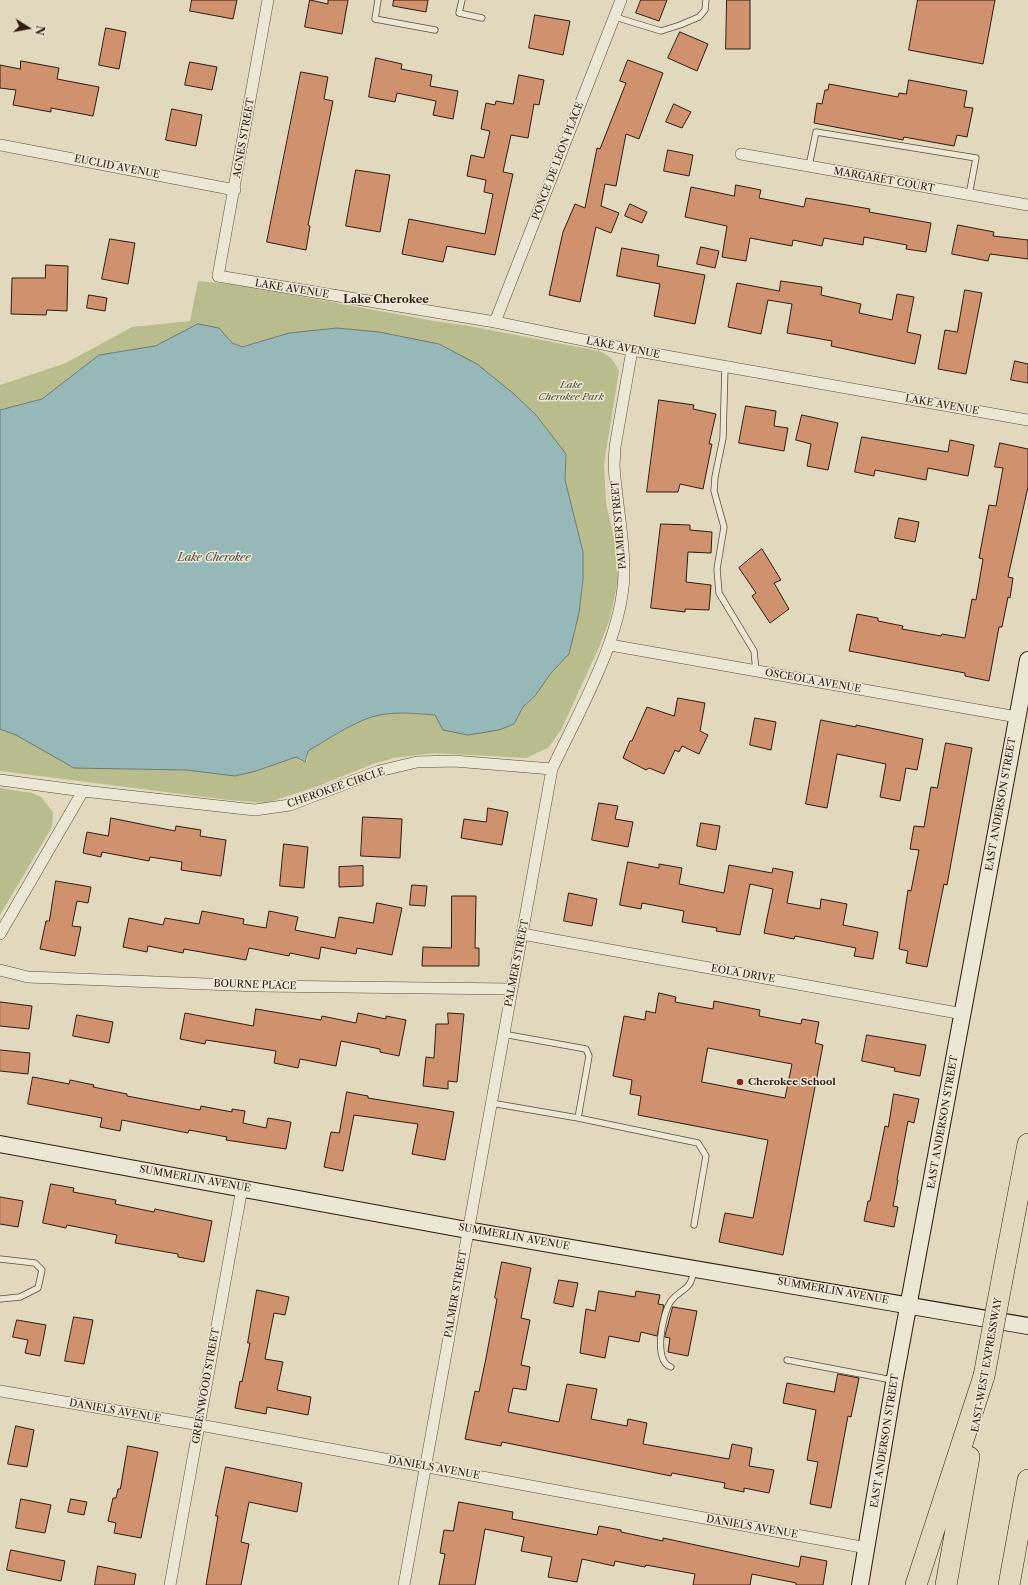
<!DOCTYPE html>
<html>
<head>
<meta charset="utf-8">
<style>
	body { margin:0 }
	#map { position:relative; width:1028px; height:1585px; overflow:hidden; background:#e1d8bd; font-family:"Libre Caslon Text",serif }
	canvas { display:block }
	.north { position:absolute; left:8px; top:8px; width:40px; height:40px; -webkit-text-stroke:3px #ece6d4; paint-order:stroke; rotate:101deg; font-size:11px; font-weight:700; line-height:16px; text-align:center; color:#301c0f }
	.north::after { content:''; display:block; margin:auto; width:14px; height:18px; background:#301c0f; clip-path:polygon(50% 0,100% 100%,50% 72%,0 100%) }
</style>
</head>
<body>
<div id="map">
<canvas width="1028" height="1585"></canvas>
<div class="north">N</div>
</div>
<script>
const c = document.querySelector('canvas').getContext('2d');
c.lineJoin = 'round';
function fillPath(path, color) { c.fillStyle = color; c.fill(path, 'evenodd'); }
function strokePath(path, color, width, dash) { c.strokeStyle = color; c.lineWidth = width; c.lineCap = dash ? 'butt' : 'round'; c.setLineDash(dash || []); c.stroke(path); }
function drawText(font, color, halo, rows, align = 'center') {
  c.font = font + ' "Libre Caslon Text",serif'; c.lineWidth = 3; c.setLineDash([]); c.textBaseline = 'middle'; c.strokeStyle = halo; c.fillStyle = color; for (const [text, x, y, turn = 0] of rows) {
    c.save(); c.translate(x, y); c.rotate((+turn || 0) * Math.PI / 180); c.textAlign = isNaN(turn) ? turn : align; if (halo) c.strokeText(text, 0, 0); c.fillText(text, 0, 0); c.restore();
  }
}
fillPath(new Path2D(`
	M 198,281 L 239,285 L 434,321 L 469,326 L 599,351 C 610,355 614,361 619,371 L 604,464 L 606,503 L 614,538 L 618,580 L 610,618 L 600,645 L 561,730 L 548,748 L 526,758 L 434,753 L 394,758 L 373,764 L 313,788 L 266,803 L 229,800 L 0,771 L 0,729 L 15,734 L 186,770 L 235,776 L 296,757 L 302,762 L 307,761 L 308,751 C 325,741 341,730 359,722 C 383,710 410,713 435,715 L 443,730 L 514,724 L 523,707 L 535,696 L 551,673 L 569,654 L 579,613 L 583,579 L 583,552 L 565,480 L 566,454 L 536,415 L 514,394 L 289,333 L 242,347 L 232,343 L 219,328 L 198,324 L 155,346 L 99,355 L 42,399 L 0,410 L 0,385 L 66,363 L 132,327 L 190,321 Z
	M 0,788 L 32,793 L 41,797 L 53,812 L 52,827 L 0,915 Z`), '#b9bd8d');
const water = new Path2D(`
	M 198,324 L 219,328 L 232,343 L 242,347 L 289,333 L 337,328 L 379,332 L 439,344 L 477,364 L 514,394 L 536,415 L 566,454 L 565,480 L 583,552 L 583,579 L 579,613 L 569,654 L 551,673 L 535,696 L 523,707 L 514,724 L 499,730 L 468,735 L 443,730 L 435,715 C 410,713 383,710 359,722 C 341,730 325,741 308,751 L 305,762 L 296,757 L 256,771 L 235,776 L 186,770 L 74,768 L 16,735 L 0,729 L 0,410 L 42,399 L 99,355 L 155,346 Z`);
fillPath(water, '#96b8b8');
strokePath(water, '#6d7a74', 1);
const building = new Path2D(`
	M 192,0 L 237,0 L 233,19 L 190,11 Z
	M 310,0 L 328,4 L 328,0 L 348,0 L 342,34 L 305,27 Z
	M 394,0 L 428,0 L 426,12 L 393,6 Z
	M 641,0 L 667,0 L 659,21 L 636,13 Z
	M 727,0 L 750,0 L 750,49 L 726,49 Z
	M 918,0 L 995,0 L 983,64 L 909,50 Z
	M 535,15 L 570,21 L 563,55 L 529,48 Z
	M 106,28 L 126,32 L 119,69 L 99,65 Z
	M 680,32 L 708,44 L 697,71 L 668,58 Z
	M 376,58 L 402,64 L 401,69 L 432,75 L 430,86 L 458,91 L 453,119 L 433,115 L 436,101 L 397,93 L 395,102 L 369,97 Z
	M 628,60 L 663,73 L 639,139 L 626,134 L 616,186 L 605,184 L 601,206 L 619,213 L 611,233 L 596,227 L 580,302 L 549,295 L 563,232 L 575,204 L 585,208 L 597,148 L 600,149 L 626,83 L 620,81 Z
	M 21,61 L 59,68 L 57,79 L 99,87 L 93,116 L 51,108 L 51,112 L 13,105 L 16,90 L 0,88 L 0,65 L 20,69 Z
	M 190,62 L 217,67 L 212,90 L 185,85 Z
	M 301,72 L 328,77 L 324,99 L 333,101 L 308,225 L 310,226 L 306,250 L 267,242 Z
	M 519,75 L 544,80 L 539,105 L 534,104 L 528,138 L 511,135 L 503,172 L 513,174 L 495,255 L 447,246 L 443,262 L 402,254 L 409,219 L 485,234 L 493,194 L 484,192 L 486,180 L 467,176 L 471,155 L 484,158 L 490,131 L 481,129 L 486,103 L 495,105 L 496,101 L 513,104 Z
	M 909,80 L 967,91 L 964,107 L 973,108 L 967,137 L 957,135 L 954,146 L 904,137 L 903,140 L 814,123 L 817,103 L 822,104 L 825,90 L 828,90 L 829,84 L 898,97 L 899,93 L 906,94 Z
	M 674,104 L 691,112 L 682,128 L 666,122 Z
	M 172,109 L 202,115 L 196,146 L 166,140 Z
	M 668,150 L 693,155 L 689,176 L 664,171 Z
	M 356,170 L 390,175 L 380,232 L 346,226 Z
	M 736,185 L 761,190 L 759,198 L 804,207 L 806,198 L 870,209 L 869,212 L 931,223 L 926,252 L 906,249 L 907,245 L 864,237 L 863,245 L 824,238 L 822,246 L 793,240 L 792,246 L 750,238 L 746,261 L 722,257 L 727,226 L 685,217 L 691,187 L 734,196 Z
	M 630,204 L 647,212 L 642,223 L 625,216 Z
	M 958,225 L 994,232 L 993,236 L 1028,240 L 1028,259 L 990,254 L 988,261 L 952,254 Z
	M 110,239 L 135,243 L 128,284 L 102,279 Z
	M 701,247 L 719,251 L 715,268 L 697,264 Z
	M 622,248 L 659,255 L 657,266 L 705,275 L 695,324 L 654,316 L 660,284 L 617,276 Z
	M 46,265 L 68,266 L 67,311 L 47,310 L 46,315 L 11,314 L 12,278 L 45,278 Z
	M 781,281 L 822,287 L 821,295 L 861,304 L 859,313 L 892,320 L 897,294 L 914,297 L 907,332 L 921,335 L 915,364 L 831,346 L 832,341 L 787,333 L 792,304 L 768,300 L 761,334 L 728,327 L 737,283 L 779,291 Z
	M 965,290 L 982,293 L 966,374 L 938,369 L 945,330 L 957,332 Z
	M 89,295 L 107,298 L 105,311 L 87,308 Z
	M 1015,361 L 1028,364 L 1028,383 L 1011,380 Z
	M 659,400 L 694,405 L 693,409 L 716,414 L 709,444 L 712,444 L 703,489 L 680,484 L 678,492 L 647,492 Z
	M 746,406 L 776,411 L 774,426 L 788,428 L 784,451 L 739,443 Z
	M 802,415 L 838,423 L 828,470 L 807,466 L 811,444 L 796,440 Z
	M 862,437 L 948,452 L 950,440 L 974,445 L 968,476 L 928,468 L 926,480 L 875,470 L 874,476 L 855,472 Z
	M 1000,443 L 1028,449 L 1028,487 L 1008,577 L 1013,578 L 1010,598 L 1008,597 L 1002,627 L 999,627 L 989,681 L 965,676 L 965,673 L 849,651 L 857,614 L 878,618 L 878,621 L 903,626 L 902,629 L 941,636 L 942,634 L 965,638 L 972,599 L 976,600 L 983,559 L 979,558 L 989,505 L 996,506 L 1003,468 L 995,467 Z
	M 899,518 L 919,522 L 915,542 L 895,538 Z
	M 661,524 L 690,525 L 690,530 L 712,532 L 711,553 L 688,552 L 686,582 L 711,585 L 709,610 L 685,609 L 685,612 L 651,608 Z
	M 762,549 L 781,580 L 774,583 L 789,609 L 770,623 L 752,596 L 756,593 L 739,568 Z
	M 678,698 L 705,703 L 700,731 L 708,735 L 699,754 L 682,746 L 679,752 L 675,750 L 664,774 L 649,768 L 646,770 L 623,758 L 630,741 L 632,741 L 647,707 L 674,716 Z
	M 755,718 L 776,722 L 771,750 L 750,745 Z
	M 821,720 L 856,727 L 856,725 L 923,739 L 917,770 L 906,768 L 900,801 L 880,797 L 886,764 L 837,754 L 827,808 L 806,804 Z
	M 946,743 L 972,748 L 947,885 L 944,884 L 927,967 L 906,963 L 908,951 L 899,949 L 908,890 L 911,891 L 919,850 L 910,849 L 914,826 L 924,827 L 931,787 L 937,788 Z
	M 599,803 L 618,806 L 615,819 L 633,822 L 628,847 L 592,840 Z
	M 488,808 L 508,812 L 502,845 L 461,838 L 464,819 L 486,822 Z
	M 363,817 L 402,819 L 400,858 L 361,856 Z
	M 111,818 L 175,831 L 176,826 L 201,830 L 200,836 L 226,840 L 221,876 L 181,870 L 182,862 L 150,857 L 149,861 L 102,852 L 101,857 L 83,853 L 87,832 L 108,836 Z
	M 701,823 L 720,826 L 716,850 L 697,846 Z
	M 284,844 L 308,847 L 304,888 L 280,886 Z
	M 628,862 L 659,868 L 659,864 L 682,868 L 679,884 L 724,893 L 729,865 L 772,873 L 773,868 L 793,872 L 787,903 L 820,909 L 821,899 L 847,904 L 843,925 L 878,932 L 873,959 L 854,956 L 856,948 L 795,936 L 794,939 L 764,933 L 773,889 L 750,884 L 740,935 L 716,931 L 717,928 L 682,922 L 684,911 L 642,903 L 641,909 L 620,905 Z
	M 363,866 L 363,886 L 339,887 L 339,867 Z
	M 56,881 L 91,887 L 88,903 L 77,901 L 72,926 L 81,927 L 75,956 L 40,949 L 46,921 L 49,921 Z
	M 412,885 L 427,886 L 425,906 L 410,905 Z
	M 569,893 L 597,899 L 592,926 L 564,921 Z
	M 452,896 L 476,896 L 475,948 L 479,948 L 479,966 L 422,966 L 423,947 L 451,948 Z
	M 377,903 L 402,908 L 392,955 L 357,948 L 356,954 L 321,947 L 319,959 L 290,953 L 289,956 L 249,948 L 246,960 L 184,949 L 183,953 L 148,946 L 147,952 L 123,947 L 129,918 L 163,925 L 165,918 L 199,924 L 202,911 L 244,919 L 243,924 L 266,928 L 269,911 L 298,917 L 295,930 L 335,938 L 339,917 L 373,923 Z
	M 659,993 L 676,997 L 675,1002 L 713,1009 L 714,1001 L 760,1010 L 759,1016 L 801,1024 L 802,1019 L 819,1022 L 815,1043 L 823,1045 L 783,1255 L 719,1242 L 725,1213 L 753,1218 L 768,1140 L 638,1115 L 641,1096 L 630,1094 L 632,1080 L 613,1076 L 624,1016 L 645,1020 L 646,1011 L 655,1013 ZM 708,1048 L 792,1064 L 785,1098 L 702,1082 Z
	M 0,1002 L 32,1006 L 29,1029 L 0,1026 Z
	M 256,1009 L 321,1020 L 322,1016 L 356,1023 L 358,1013 L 386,1019 L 386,1016 L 406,1020 L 399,1056 L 380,1052 L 380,1049 L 341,1041 L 336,1066 L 300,1059 L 298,1068 L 274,1063 L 276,1051 L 206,1040 L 205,1044 L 180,1039 L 185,1013 L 253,1026 Z
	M 448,1013 L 464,1014 L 457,1082 L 448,1081 L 448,1089 L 423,1086 L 426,1057 L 434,1058 L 436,1024 L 448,1024 Z
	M 77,1015 L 113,1022 L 109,1043 L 73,1036 Z
	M 867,1035 L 926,1045 L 920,1076 L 894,1071 L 895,1068 L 862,1061 Z
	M 0,1050 L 30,1053 L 28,1074 L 0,1071 Z
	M 33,1077 L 69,1084 L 70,1080 L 94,1085 L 93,1087 L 127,1094 L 127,1096 L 200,1110 L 201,1106 L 232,1112 L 232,1109 L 245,1111 L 243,1123 L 266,1128 L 268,1118 L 291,1122 L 286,1149 L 226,1140 L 227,1137 L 189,1130 L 188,1133 L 122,1120 L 120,1131 L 100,1127 L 102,1118 L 28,1104 Z
	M 347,1092 L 368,1096 L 368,1098 L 454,1112 L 445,1160 L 412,1154 L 418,1124 L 354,1115 L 343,1171 L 324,1167 L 331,1132 L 339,1133 Z
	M 894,1094 L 919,1099 L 914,1123 L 908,1121 L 897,1180 L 898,1180 L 893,1206 L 898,1207 L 894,1227 L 864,1221 L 868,1201 L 870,1201 L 885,1126 L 888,1127 Z
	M 51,1184 L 74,1188 L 73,1192 L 116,1200 L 115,1204 L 154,1212 L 155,1209 L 212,1221 L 204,1262 L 178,1257 L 178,1254 L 115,1243 L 117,1235 L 67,1225 L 66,1228 L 43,1223 Z
	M 0,1197 L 23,1201 L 18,1227 L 0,1224 Z
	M 502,1262 L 531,1268 L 521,1318 L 530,1320 L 521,1365 L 530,1367 L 526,1390 L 513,1388 L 508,1412 L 559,1422 L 567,1384 L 597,1389 L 591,1419 L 627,1426 L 628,1419 L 647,1423 L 643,1444 L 729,1459 L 732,1444 L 752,1448 L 749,1466 L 774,1470 L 769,1493 L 744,1488 L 744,1492 L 724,1488 L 725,1483 L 672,1473 L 671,1476 L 502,1442 L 501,1446 L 465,1439 L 475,1391 L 479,1392 L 486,1358 L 497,1299 L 495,1298 Z
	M 559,1280 L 578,1283 L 573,1307 L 554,1303 Z
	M 257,1290 L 289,1297 L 285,1315 L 274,1313 L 265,1359 L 283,1362 L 277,1390 L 311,1397 L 308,1415 L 267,1407 L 266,1414 L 235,1408 L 240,1381 L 242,1382 L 250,1343 L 248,1343 Z
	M 599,1291 L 635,1297 L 636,1291 L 660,1295 L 658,1304 L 664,1305 L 657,1336 L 641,1332 L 639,1342 L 609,1336 L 605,1358 L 580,1353 L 586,1309 L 595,1311 Z
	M 673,1307 L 697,1311 L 688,1356 L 668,1352 L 670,1338 L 665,1337 Z
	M 74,1317 L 93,1320 L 84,1364 L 65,1361 Z
	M 17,1320 L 46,1325 L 40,1356 L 25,1353 L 28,1340 L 13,1337 Z
	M 838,1374 L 859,1378 L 851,1417 L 848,1416 L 831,1508 L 810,1504 L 818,1462 L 807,1460 L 816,1410 L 783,1403 L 787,1383 L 834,1392 Z
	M 16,1426 L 34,1430 L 27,1467 L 8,1464 Z
	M 128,1446 L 158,1452 L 141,1538 L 114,1533 L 116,1523 L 108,1521 L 113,1498 L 116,1498 L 118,1489 L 120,1489 Z
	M 226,1467 L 302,1483 L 297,1512 L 249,1502 L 241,1542 L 249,1544 L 241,1585 L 206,1585 L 218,1516 L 216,1516 Z
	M 21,1499 L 51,1505 L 45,1533 L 16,1528 Z
	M 71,1499 L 87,1502 L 84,1515 L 68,1512 Z
	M 459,1502 L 513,1512 L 512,1519 L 597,1535 L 599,1526 L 621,1530 L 621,1532 L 663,1541 L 663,1538 L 799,1567 L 801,1556 L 827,1561 L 823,1585 L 796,1585 L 796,1583 L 752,1574 L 750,1585 L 693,1585 L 695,1574 L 646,1565 L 645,1567 L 615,1561 L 614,1566 L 582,1559 L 577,1582 L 548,1577 L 552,1557 L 521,1551 L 524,1537 L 485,1529 L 475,1585 L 439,1585 L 445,1554 L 440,1553 L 444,1530 L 453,1531 Z
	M 11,1550 L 65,1561 L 61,1581 L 7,1570 Z
	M 98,1566 L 136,1574 L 134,1585 L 95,1585 Z`);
fillPath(building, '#d0916f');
strokePath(building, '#301c0f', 1);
const lane = new Path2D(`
	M 378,0 L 375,19 L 435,30
	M 462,0 L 459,13 L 482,18
	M 615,17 L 661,31 L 680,25 L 699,17 L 705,10 L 706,0
	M 809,166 L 816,132 L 976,158 L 969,195
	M 725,367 L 723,438 L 715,477 L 714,491 L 724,527 L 717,569 L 719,593 L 754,651 L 756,671
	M 503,1034 L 586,1049 L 589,1056 L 578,1118 L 698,1143 L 706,1156 L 694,1225
	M 491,1103 L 578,1118
	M 0,1259 L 35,1263 L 42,1270 L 38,1288 L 20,1297 L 0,1299
	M 787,1360 L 892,1380
	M 671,1367 C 653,1361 662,1314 671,1301 C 682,1287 690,1293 694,1270`);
const street = new Path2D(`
	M 268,0 L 218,276 L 495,322 L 632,350 L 1028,420
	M 0,145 L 235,190
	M 741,154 L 1028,205
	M 495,322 L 621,0
	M 610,645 L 1017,717
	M 0,780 L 83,791 L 255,810 L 290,805 L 379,771 L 417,762 L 454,761 L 552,769
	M 0,934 L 83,791
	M 522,934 L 963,1014
	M 0,970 L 28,977 L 258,986 L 512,989
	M 0,1391 L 200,1425 L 867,1548
	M 170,1585 L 242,1188
	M 404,1585 L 552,769 C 579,711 624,635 624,571 C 624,535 616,500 614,465 L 615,447 L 632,350`);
const secondary = new Path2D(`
	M 0,1144 L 467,1230 L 1028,1326
	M 860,1585 L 894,1383 L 1028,660`);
const highway = new Path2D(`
	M 1005,1264 L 1028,1144
	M 916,1585 L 984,1376
	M 946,1585 L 969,1457
	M 1009,1585 L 1028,1480`);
strokePath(lane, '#5c4b3a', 7);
strokePath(street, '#5c4b3a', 12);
strokePath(secondary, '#301c0f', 18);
strokePath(highway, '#301c0f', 22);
strokePath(lane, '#ece6d4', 5.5);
strokePath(street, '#ece6d4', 11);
strokePath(secondary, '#ece6d4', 16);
strokePath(highway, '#e1d8bd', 21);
const highwayBridge = new Path2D(`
	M 984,1376 L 1005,1264`);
strokePath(highwayBridge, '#301c0f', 22, []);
strokePath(highwayBridge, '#e1d8bd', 21);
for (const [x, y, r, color] of [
	[740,1082,4,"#8f2418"]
]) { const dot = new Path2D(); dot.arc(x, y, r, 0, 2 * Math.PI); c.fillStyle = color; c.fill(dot); strokePath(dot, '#ece6d4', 1.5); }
drawText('10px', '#301c0f', '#ece6d4', [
	["AGNES STREET",244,138,-80],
	["PONCE DE LEON PLACE",558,161,-69],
	["EUCLID AVENUE",117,167,11],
	["MARGARET COURT",884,180,10],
	["LAKE AVENUE",292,289,9],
	["LAKE AVENUE",623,348,11],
	["LAKE AVENUE",942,405,10],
	["PALMER STREET",619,525,-95],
	["OSCEOLA AVENUE",813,681,10],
	["CHEROKEE CIRCLE",336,788,-19],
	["EAST ANDERSON STREET",1001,804,-80],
	["PALMER STREET",517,963,-79],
	["EOLA DRIVE",743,974,10],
	["BOURNE PLACE",255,985,2],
	["EAST ANDERSON STREET",943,1122,-80],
	["SUMMERLIN AVENUE",195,1179,10],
	["SUMMERLIN AVENUE",514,1237,10],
	["SUMMERLIN AVENUE",833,1291,10],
	["PALMER STREET",456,1294,-80],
	["EAST-WEST EXPRESSWAY",987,1365,-80],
	["GREENWOOD STREET",206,1386,-80],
	["DANIELS AVENUE",115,1411,10],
	["EAST ANDERSON STREET",885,1441,-81],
	["DANIELS AVENUE",434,1468,10],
	["DANIELS AVENUE",752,1527,10]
]);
drawText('italic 10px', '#594c35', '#ece6d4', [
	["Lake",571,385],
	["Cherokee Park",571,397]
]);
drawText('bold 10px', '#301c0f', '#ece6d4', [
	["Cherokee School",748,1082]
], 'left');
drawText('bold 11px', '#301c0f', '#ece6d4', [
	["Lake Cherokee",386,300]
]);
drawText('italic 11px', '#4f4b42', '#ece6d4', [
	["Lake Cherokee",214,558]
]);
</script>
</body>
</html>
